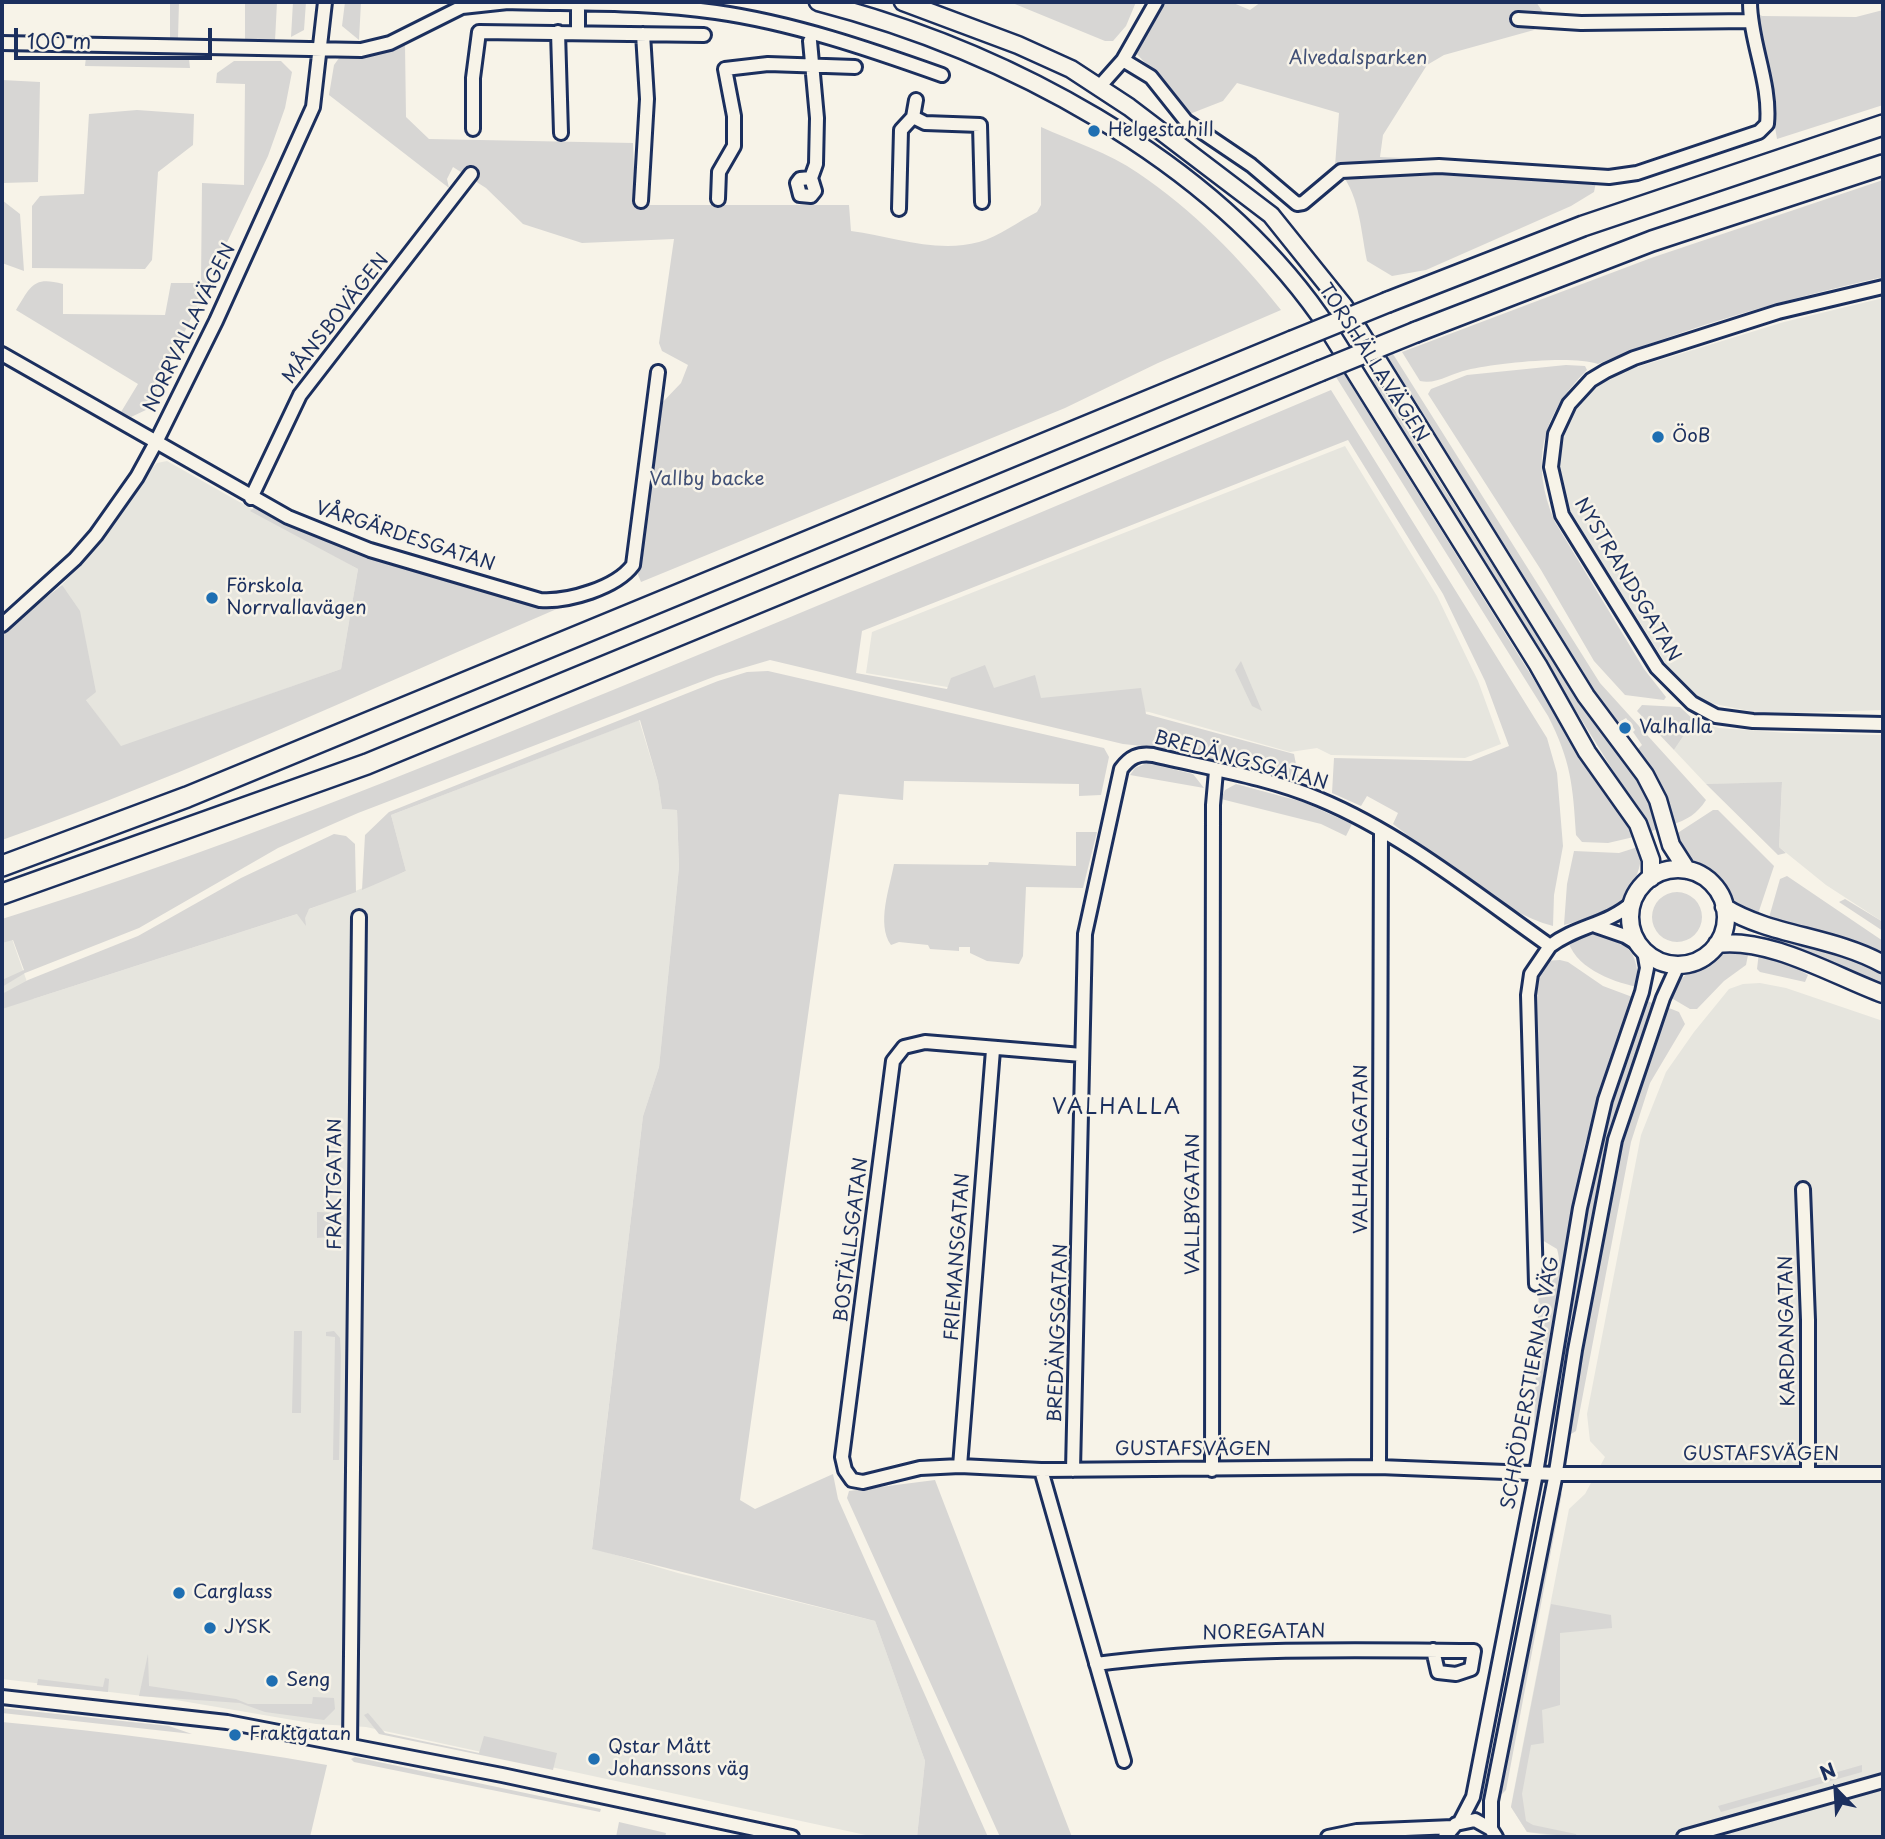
<!DOCTYPE html>
<html>
<head>
<meta charset="utf-8">
<style>
	body { margin:0 }
	#map { position:relative; width:1885px; height:1839px; overflow:hidden; background:#f7f3e8; font-family:"Playpen Sans",sans-serif }
	canvas { display:block }
	.frame { position:absolute; inset:0; border:4px solid #1b2f5e; pointer-events:none }
	.north { position:absolute; left:1801px; top:1755px; width:70px; height:70px; -webkit-text-stroke:5px #f7f3e8; paint-order:stroke; rotate:336deg; font-size:19px; font-weight:700; line-height:28px; text-align:center; color:#1b2f5e }
	.north::after { content:''; display:block; margin:auto; width:24px; height:32px; background:#1b2f5e; clip-path:polygon(50% 0,100% 100%,50% 72%,0 100%) }
	.scale { position:absolute; left:14px; top:28px; width:198px; height:32px; box-sizing:border-box; border:4px solid #1b2f5e; border-top:0; padding-left:9px; font-size:21px; line-height:24px; white-space:nowrap; color:#1b2f5e; -webkit-text-stroke:5px #f7f3e8; paint-order:stroke }
</style>
</head>
<body>
<div id="map">
<canvas width="1885" height="1839"></canvas>
<div class="frame"></div>
<div class="north">N</div>
<div class="scale">100 m</div>
</div>
<script>
const c = document.querySelector('canvas').getContext('2d');
c.lineJoin = 'round';
function fillPath(path, color) { c.fillStyle = color; c.fill(path, 'evenodd'); }
function strokePath(path, color, width, dash) { c.strokeStyle = color; c.lineWidth = width; c.lineCap = dash ? 'butt' : 'round'; c.setLineDash(dash || []); c.stroke(path); }
function drawText(font, color, halo, rows, align = 'center') {
  c.font = font + ' "Playpen Sans",sans-serif'; c.lineWidth = 5; c.setLineDash([]); c.textBaseline = 'middle'; c.strokeStyle = halo; c.fillStyle = color; for (const [text, x, y, turn = 0] of rows) {
    c.save(); c.translate(x, y); c.rotate((+turn || 0) * Math.PI / 180); c.textAlign = isNaN(turn) ? turn : align; if (halo) c.strokeText(text, 0, 0); c.fillText(text, 0, 0); c.restore();
  }
}
fillPath(new Path2D(`
	M 1883,298 L 1883,710 L 1764,714 L 1710,703 L 1690,692 L 1669,669 L 1572,515 L 1563,496 L 1558,472 L 1565,432 L 1575,411 L 1589,393 L 1607,380 L 1634,368 L 1784,322 Z
	M 1345,446 L 1437,596 L 1478,681 L 1501,744 L 1465,758 L 1331,755 L 1317,748 L 1290,752 L 1149,712 L 976,692 L 866,673 L 872,632 Z
	M 167,461 L 358,569 L 341,669 L 121,747 L 86,700 L 62,585 L 117,518 L 147,473 L 157,463 Z
	M 639,720 L 658,782 L 662,809 L 677,810 L 679,867 L 659,1067 L 643,1116 L 592,1548 L 678,1573 L 875,1621 L 925,1761 L 917,1837 L 875,1837 L 366,1727 L 316,1724 L 176,1700 L 2,1679 L 2,943 L 12,939 L 33,999 L 297,914 L 406,871 L 391,815 Z
	M 1694,720 L 1719,728 L 1788,733 L 1883,735 L 1883,922 L 1826,885 L 1779,847 L 1782,783 L 1706,784 L 1674,750 Z
	M 1760,983 L 1786,988 L 1883,1021 L 1883,1837 L 1560,1837 L 1527,1832 L 1511,1807 L 1513,1795 L 1569,1509 L 1585,1494 L 1605,1457 L 1590,1441 L 1587,1414 L 1641,1135 L 1666,1072 L 1694,1032 L 1729,989 L 1743,984 Z`), '#e6e5de');
fillPath(new Path2D(`
	M 170,2 L 179,2 L 178,38 L 170,38 Z
	M 245,2 L 277,2 L 275,41 L 245,40 Z
	M 293,2 L 306,2 L 304,30 L 291,37 Z
	M 345,2 L 361,2 L 359,40 L 342,26 Z
	M 1010,2 L 1136,2 L 1126,26 L 1113,41 L 1105,41 Z
	M 1162,2 L 1231,2 L 1250,10 L 1261,2 L 1536,2 L 1545,15 L 1534,30 L 1444,55 L 1427,65 L 1383,135 L 1380,157 L 1497,162 L 1499,169 L 1597,177 L 1594,192 L 1571,206 L 1426,270 L 1392,276 L 1367,261 C 1360,227 1360,192 1335,166 L 1339,113 L 1237,83 L 1223,101 L 1187,115 L 1170,89 L 1133,50 Z
	M 1883,10 L 1883,105 L 1777,139 L 1756,12 L 1762,16 L 1856,17 Z
	M 405,45 L 406,117 L 429,139 L 633,143 L 635,193 L 643,205 L 849,205 L 851,231 C 892,236 936,254 979,242 C 998,237 1019,221 1037,212 L 1041,205 L 1041,127 C 1072,141 1109,153 1138,173 C 1192,209 1241,259 1281,310 L 1158,363 L 1065,408 L 641,582 L 637,572 L 658,407 L 681,383 L 688,365 L 662,351 L 659,343 L 674,239 L 582,243 L 523,224 L 486,188 L 453,167 L 447,179 L 449,188 L 329,95 L 334,65 L 342,54 Z
	M 86,57 L 189,59 L 190,68 L 85,66 Z
	M 234,61 L 281,61 L 292,72 L 285,108 L 268,156 L 148,409 L 131,417 L 121,412 L 138,384 L 16,310 C 31,286 33,276 63,284 L 63,314 L 165,315 L 171,283 L 201,283 L 202,183 L 244,185 L 245,84 L 216,83 L 217,73 Z
	M 2,80 L 40,82 L 38,182 L 2,183 Z
	M 137,110 L 194,114 L 193,145 L 158,172 L 152,260 L 145,269 L 32,268 L 32,206 L 40,196 L 84,194 L 89,114 Z
	M 1883,180 L 1883,277 C 1786,299 1690,326 1598,364 C 1572,355 1496,363 1467,370 C 1452,373 1436,385 1420,381 L 1402,352 L 1651,258 Z
	M 2,200 L 20,214 L 24,271 L 2,263 Z
	M 1393,354 L 1600,683 L 1706,800 C 1697,814 1687,820 1671,825 L 1659,779 L 1638,749 L 1642,745 L 1633,732 L 1635,730 L 1626,718 L 1618,723 L 1593,690 L 1387,357 Z
	M 1566,365 L 1585,366 L 1587,370 C 1542,414 1529,462 1555,522 L 1644,669 L 1666,697 L 1664,700 L 1625,695 L 1594,661 L 1541,570 L 1428,394 L 1431,389 L 1467,375 Z
	M 1344,374 L 1539,688 L 1638,836 L 1608,843 L 1582,842 L 1576,835 C 1573,786 1571,761 1548,716 L 1336,377 Z
	M 1375,379 L 1573,693 L 1644,791 L 1661,828 L 1648,832 L 1640,814 L 1378,392 L 1372,381 Z
	M 1331,390 L 1547,738 L 1557,773 L 1563,846 L 1554,895 L 1553,926 C 1500,912 1437,857 1393,824 L 1398,813 L 1367,796 L 1361,806 L 1332,793 L 1334,758 L 1471,761 L 1509,746 L 1485,681 L 1443,594 L 1348,440 L 862,631 L 856,673 L 947,689 L 951,678 L 985,665 L 994,688 L 1035,675 L 1041,698 L 1141,688 L 1146,714 L 1294,754 L 1299,780 L 1170,749 L 1123,744 L 770,660 L 716,676 L 358,813 L 278,848 L 139,928 L 25,973 L 2,987 L 2,980 L 24,970 L 13,940 L 2,943 L 2,919 C 208,855 407,774 608,692 C 850,593 1090,492 1331,390 Z
	M 255,507 L 373,559 L 535,606 L 559,608 C 374,687 192,773 2,840 L 2,632 L 62,585 L 80,611 L 96,692 L 86,700 L 121,746 L 341,669 L 358,569 L 250,511 Z
	M 1241,661 L 1262,711 L 1252,706 L 1235,670 Z
	M 768,671 L 1104,748 L 1109,757 L 1101,795 L 1079,796 L 1079,784 L 904,781 L 903,800 L 839,794 L 740,1500 L 755,1509 L 833,1474 L 838,1499 L 988,1837 L 917,1837 L 925,1761 L 875,1621 L 592,1549 L 643,1116 L 659,1067 L 679,867 L 677,810 L 662,809 L 658,782 L 640,720 L 391,815 L 406,871 L 362,890 L 365,835 L 389,812 L 718,681 L 747,672 Z
	M 1642,705 L 1680,707 L 1694,720 L 1674,750 L 1637,711 Z
	M 1147,763 L 1193,774 L 1204,788 L 1130,775 L 1135,768 Z
	M 1782,782 L 1779,847 L 1786,853 L 1778,855 L 1706,784 Z
	M 1236,784 L 1303,802 L 1352,824 L 1346,836 L 1321,824 L 1221,799 L 1225,790 Z
	M 1713,810 L 1718,810 L 1774,866 L 1757,917 L 1736,906 L 1714,874 L 1686,856 L 1673,836 Z
	M 1076,832 L 1097,832 L 1083,888 L 1026,887 L 1023,956 L 1019,964 L 987,961 L 970,953 L 970,947 L 959,947 L 959,951 L 930,949 L 928,945 L 899,942 L 891,945 C 876,924 890,887 894,864 L 988,865 L 989,862 L 1076,866 Z
	M 334,834 L 346,836 L 355,844 L 356,892 L 309,909 L 305,918 L 306,926 L 297,914 L 2,1009 L 2,994 L 28,980 L 138,936 L 241,878 Z
	M 1641,846 C 1643,872 1630,893 1613,912 L 1564,925 L 1567,884 L 1574,851 L 1619,853 Z
	M 1787,876 L 1883,941 L 1883,956 L 1826,934 L 1768,921 L 1780,879 Z
	M1652 917a25 25 0 1 1 50 0a25 25 0 1 1-50 0Z
	M 1845,899 L 1883,922 L 1883,931 L 1839,902 Z
	M 1765,931 L 1830,949 L 1883,970 L 1883,991 L 1762,941 Z
	M 1587,933 C 1623,934 1641,951 1637,987 C 1610,981 1573,967 1567,937 Z
	M 1731,950 L 1749,950 L 1746,965 L 1724,981 L 1697,1009 L 1690,1009 L 1668,996 C 1678,975 1709,958 1731,950 Z
	M 1759,952 L 1786,962 L 1808,975 L 1805,982 L 1760,972 L 1757,969 Z
	M 1560,960 L 1568,962 L 1603,986 L 1635,998 L 1585,1144 L 1534,1428 L 1539,1286 C 1559,1284 1562,1266 1557,1249 L 1542,1240 L 1534,992 L 1544,961 Z
	M 1645,1000 L 1655,1004 L 1612,1132 L 1560,1401 L 1551,1433 L 1547,1432 L 1603,1126 Z
	M 1664,1006 L 1679,1012 L 1685,1024 L 1650,1083 L 1631,1142 L 1576,1431 L 1566,1437 L 1620,1153 Z
	M 317,1212 L 339,1213 L 339,1236 L 317,1238 Z
	M 294,1331 L 302,1331 L 301,1413 L 292,1413 Z
	M 334,1331 L 340,1338 L 341,1355 L 339,1460 L 333,1460 L 335,1337 L 326,1336 L 326,1332 Z
	M 935,1480 L 1072,1837 L 1000,1837 L 847,1498 L 849,1491 Z
	M 1562,1493 L 1506,1790 L 1502,1794 L 1497,1793 L 1557,1497 Z
	M 1551,1604 L 1611,1615 L 1612,1628 L 1560,1633 L 1560,1705 L 1542,1710 L 1544,1743 L 1531,1745 L 1522,1794 L 1526,1821 L 1533,1825 L 1576,1834 L 1577,1837 L 1527,1832 L 1511,1807 Z
	M 148,1654 L 149,1686 L 236,1699 L 248,1704 L 312,1704 L 313,1697 L 334,1698 L 335,1709 L 324,1720 L 265,1712 L 240,1703 L 139,1696 Z
	M 105,1678 L 109,1679 L 108,1692 L 37,1685 L 38,1679 L 103,1687 Z
	M 2,1708 L 169,1726 L 192,1734 L 2,1713 Z
	M 368,1713 L 385,1733 L 479,1753 L 484,1736 L 557,1753 L 553,1770 L 379,1734 L 364,1715 Z
	M 2,1722 C 111,1732 219,1746 327,1765 L 310,1837 L 2,1837 Z
	M 355,1757 L 601,1809 L 600,1812 L 354,1762 L 351,1759 Z
	M 1862,1765 L 1862,1772 L 1721,1812 L 1718,1806 Z
	M 619,1822 L 666,1833 L 665,1837 L 616,1837 Z`), '#d7d6d4');
const minor = new Path2D(`
	M 508,2 C 577,4 647,2 716,12 C 793,23 869,49 942,75
	M 1518,19 L 1581,23 L 1750,21
	M 558,32 L 561,133
	M 578,32 L 578,10
	M 810,41 L 817,118 L 816,164 L 811,178 L 815,191 L 811,196 L 800,195 L 797,183 L 800,179 L 811,178
	M 2,43 L 361,50 L 390,43 L 462,7 L 508,2
	M 1123,60 L 1151,77 L 1186,121 L 1251,165 L 1297,204 L 1303,203 L 1341,171 L 1439,166 L 1609,177 L 1637,173 L 1759,132 L 1767,124 C 1771,83 1750,42 1750,2
	M 1099,87 L 1123,60 L 1156,2
	M 913,117 L 925,123 L 980,125 L 982,202
	M 913,117 L 916,100
	M 473,129 L 473,78 L 479,32 L 704,35
	M 718,199 L 719,172 L 734,146 L 734,116 L 725,69 L 768,64 L 855,67
	M 641,201 L 647,99 L 643,34
	M 899,209 L 901,130 L 913,117
	M 1883,287 L 1778,312 L 1634,358 L 1606,371 L 1591,380 L 1569,404 L 1555,434 L 1551,467 L 1562,515 L 1657,668 L 1692,703 L 1716,716 L 1753,721 L 1883,724
	M 2,354 L 288,517 L 370,550 L 540,600 C 568,602 616,588 633,565 L 658,372
	M 251,498 L 300,395 L 471,174
	M 2,625 L 75,559 L 96,535 L 137,477 L 155,444 L 216,321 L 313,107 L 325,2
	M 1596,926 L 1625,936 L 1638,944
	M 1082,1055 L 925,1042 L 904,1047 L 893,1061 L 842,1457 L 845,1470 L 852,1480 L 863,1482 L 920,1468 L 960,1466 L 1041,1470 L 1379,1467 L 1556,1474 L 1883,1474
	M 1803,1189 L 1808,1320 L 1808,1473
	M 1536,1284 L 1528,995 L 1531,974 L 1550,946
	M 960,1466 L 993,1050
	M 1379,1467 L 1381,831
	M 1041,1470 L 1124,1761
	M 1073,1470 L 1085,934 L 1121,769 C 1130,757 1138,753 1153,755 C 1207,768 1267,777 1319,799 C 1403,834 1476,894 1550,946 C 1576,926 1607,925 1632,903
	M 1212,1470 L 1213,805 L 1216,771
	M 1096,1664 C 1222,1647 1348,1650 1474,1651 L 1471,1669 L 1456,1674 L 1438,1672 L 1433,1650
	M 2,1697 L 227,1722 L 502,1775 L 792,1837
	M 350,1745 L 359,917
	M 1460,1822 L 1473,1797 L 1536,1473 L 1580,1208 L 1605,1100 L 1642,992 L 1647,968 L 1644,951
	M 1491,1829 L 1491,1801 L 1555,1478 L 1575,1350 L 1615,1140 L 1663,998 L 1678,965
	M 1328,1837 L 1357,1831 L 1453,1827
	M 1445,1837 L 1456,1824 L 1475,1820 L 1491,1829 L 1496,1837
	M 1684,1837 L 1883,1781`);
const major = new Path2D(`
	M 818,2 C 1003,50 1208,157 1320,316 L 1538,665 L 1587,752 L 1638,824 L 1651,860 L 1651,878
	M 903,2 L 1018,45 L 1071,69 L 1129,107 L 1271,215 L 1344,306 L 1586,696 L 1645,775 L 1658,800 L 1671,845 L 1687,870
	M1630 917a48 48 0 1 1 96 0a48 48 0 1 1-96 0Z
	M 1724,907 C 1770,936 1833,936 1883,964
	M 1717,944 C 1770,937 1834,976 1883,994`);
const highway = new Path2D(`
	M 1388,302 L 1583,226 L 1883,125
	M 1416,332 L 1652,241 L 1883,165
	M 2,866 L 187,797 L 1292,341
	M 2,894 L 367,764 L 1320,371`);
strokePath(minor, '#1b2f5e', 18);
strokePath(major, '#1b2f5e', 21);
strokePath(highway, '#1b2f5e', 24);
strokePath(minor, '#f7f3e8', 12);
strokePath(major, '#f7f3e8', 16);
strokePath(highway, '#f7f3e8', 19);
const highwayBridge = new Path2D(`
	M 1292,341 L 1388,302
	M 1320,371 L 1416,332`);
strokePath(highwayBridge, '#1b2f5e', 24, []);
strokePath(highwayBridge, '#f7f3e8', 19);
for (const [x, y, r, color] of [
	[1094,131,7,"#1f6fb2"],
	[1658,437,7,"#1f6fb2"],
	[212,598,7,"#1f6fb2"],
	[1625,728,7,"#1f6fb2"],
	[179,1593,7,"#1f6fb2"],
	[210,1628,7,"#1f6fb2"],
	[272,1681,7,"#1f6fb2"],
	[235,1735,7,"#1f6fb2"],
	[594,1759,7,"#1f6fb2"]
]) { const dot = new Path2D(); dot.arc(x, y, r, 0, 2 * Math.PI); c.fillStyle = color; c.fill(dot); strokePath(dot, '#f7f3e8', 2.5); }
drawText('19px', '#415076', '#f7f3e8', [
	["Alvedalsparken",1358,59],
	["Vallby backe",707,480]
]);
drawText('19px', '#1b2f5e', '#f7f3e8', [
	["Helgestahill",1108,131],
	["ÖoB",1672,437],
	["Förskola",226,587],
	["Norrvallavägen",226,609],
	["Valhalla",1639,728],
	["Carglass",193,1593],
	["JYSK",224,1628],
	["Seng",286,1681],
	["Fraktgatan",249,1735],
	["Qstar Mått",608,1748],
	["Johanssons väg",608,1770]
], 'left');
drawText('19px', '#1b2f5e', '#f7f3e8', [
	["MÅNSBOVÄGEN",336,319,-52],
	["NORRVALLAVÄGEN",190,328,-64],
	["TORSHÄLLAVÄGEN",1373,363,57],
	["VÅRGÄRDESGATAN",405,537,18],
	["NYSTRANDSGATAN",1627,580,59],
	["BREDÄNGSGATAN",1241,761,15],
	["VALHALLAGATAN",1362,1149,-90],
	["FRAKTGATAN",336,1184,-90],
	["VALLBYGATAN",1194,1204,-90],
	["BOSTÄLLSGATAN",852,1240,-83],
	["FRIEMANSGATAN",958,1257,-86],
	["KARDANGATAN",1788,1331,-91],
	["BREDÄNGSGATAN",1059,1333,-88],
	["SCHRÖDERSTIERNAS VÄG",1531,1383,-80],
	["GUSTAFSVÄGEN",1193,1450],
	["GUSTAFSVÄGEN",1761,1455],
	["NOREGATAN",1264,1633,-1]
]);
c.letterSpacing = '2px';
drawText('21px', '#1b2f5e', '#f7f3e8', [
	["VALHALLA",1117,1108]
]);
c.letterSpacing = '0px';
</script>
</body>
</html>
